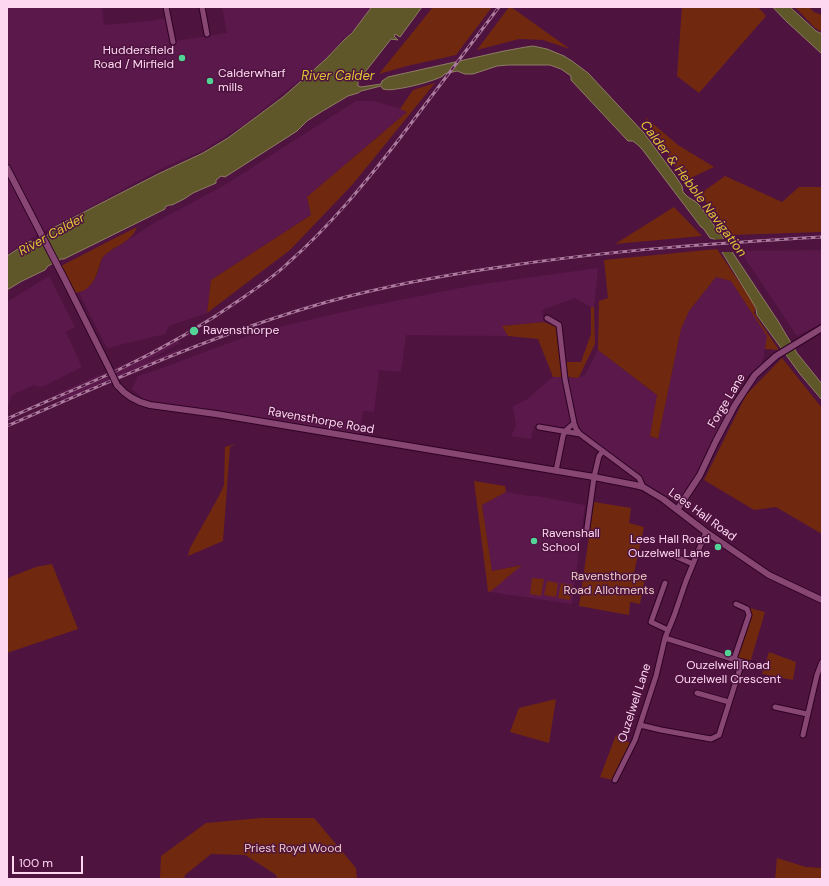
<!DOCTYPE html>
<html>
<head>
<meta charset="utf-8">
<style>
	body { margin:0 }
	#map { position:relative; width:829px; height:886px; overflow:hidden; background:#4f1340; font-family:"DM Sans",sans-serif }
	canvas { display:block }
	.frame { position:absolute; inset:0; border:8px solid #fdd7f0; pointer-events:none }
	.scale { position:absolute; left:12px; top:856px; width:71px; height:18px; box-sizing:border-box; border:2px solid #fdd7f0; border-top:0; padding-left:5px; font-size:12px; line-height:14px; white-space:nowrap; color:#fdd7f0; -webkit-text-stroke:3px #4f1340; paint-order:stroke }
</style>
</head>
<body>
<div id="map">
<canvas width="829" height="886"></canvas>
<div class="frame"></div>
<div class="scale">100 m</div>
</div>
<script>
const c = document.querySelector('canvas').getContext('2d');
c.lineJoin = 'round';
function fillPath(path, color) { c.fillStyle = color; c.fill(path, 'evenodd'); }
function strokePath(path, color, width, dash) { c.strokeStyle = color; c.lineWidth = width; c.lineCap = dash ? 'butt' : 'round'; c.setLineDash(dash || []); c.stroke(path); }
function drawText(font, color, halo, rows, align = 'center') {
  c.font = font + ' "DM Sans",sans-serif'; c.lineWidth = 3; c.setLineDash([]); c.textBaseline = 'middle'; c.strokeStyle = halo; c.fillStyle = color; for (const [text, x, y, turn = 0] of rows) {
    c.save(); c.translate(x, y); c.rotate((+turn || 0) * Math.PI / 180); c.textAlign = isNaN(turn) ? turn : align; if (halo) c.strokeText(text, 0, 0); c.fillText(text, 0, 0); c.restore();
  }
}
fillPath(new Path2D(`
	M 10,7 L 102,7 L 104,25 L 150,21 L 171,17 L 175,41 L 227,33 L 222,7 L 371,7 L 356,28 L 343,39 L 326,59 L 245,124 L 204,150 L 163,168 L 32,238 L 7,254 L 7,9 L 10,8 Z
	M 356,101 L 374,101 L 408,111 L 307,197 L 311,215 L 211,280 L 207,313 L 169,326 L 165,334 L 107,348 L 79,293 L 91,285 L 98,273 L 103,256 L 154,223 L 223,186 Z
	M 822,250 L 822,323 L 797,336 L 740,251 Z
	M 598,268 L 594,307 L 591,307 L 575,298 L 542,310 L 544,322 L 503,326 L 508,336 L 406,335 L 401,372 L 379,370 L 374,412 L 363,411 L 359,438 L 150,405 L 132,389 L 138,376 L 157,370 L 261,331 L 365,307 L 475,285 Z
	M 49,276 L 75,327 L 66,332 L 82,367 L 42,387 L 34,385 L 12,395 L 9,404 L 7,405 L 7,302 Z
	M 716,277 L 731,281 L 768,336 L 762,363 L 742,381 L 699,471 L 683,495 L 668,498 L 649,487 L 639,478 L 580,434 L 534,426 L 531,439 L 511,436 L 516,426 L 513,406 L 526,400 L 553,377 L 577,378 L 585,375 L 598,350 L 658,396 L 650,436 L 658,439 L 681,329 L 689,311 Z
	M 176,338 L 180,343 L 148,360 L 148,361 L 183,348 L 185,352 L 63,403 L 58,393 L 136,359 Z
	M 506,492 L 529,496 L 536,496 L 585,505 L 572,604 L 490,592 L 521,565 L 492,571 L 482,504 Z`), '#5b184b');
fillPath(new Path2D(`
	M 433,7 L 492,7 L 456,55 L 407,66 L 379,74 Z
	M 509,7 L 511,7 L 570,49 L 543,40 L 519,39 L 477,50 Z
	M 682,7 L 758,7 L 766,16 L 699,93 L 677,76 Z
	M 795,7 L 809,7 L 814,12 L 822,15 L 822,32 L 815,28 Z
	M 435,83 L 353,184 L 290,250 L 207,313 L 211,280 L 311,215 L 307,197 L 407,112 L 400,109 L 413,90 Z
	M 645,117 L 678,145 L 714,167 L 684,181 Z
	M 725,176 L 782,202 L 799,187 L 822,187 L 822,232 L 731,235 L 700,194 Z
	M 674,207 L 702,236 L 615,244 Z
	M 137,227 C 132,242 114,246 104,256 C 101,258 101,263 99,267 C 96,279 89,292 75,293 L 67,279 L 61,266 L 119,236 Z
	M 717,249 L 756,307 L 754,313 L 779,350 L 765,349 L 767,336 L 731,281 L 716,277 L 689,311 L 681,329 L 658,439 L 650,436 L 657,395 L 598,350 L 599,301 L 608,298 L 604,260 Z
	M 591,307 L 594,307 L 595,344 L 579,377 L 577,378 L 568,377 L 566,362 L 581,362 L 591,334 Z
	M 544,322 L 556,327 L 562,377 L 553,377 L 538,339 L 508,336 L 502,326 Z
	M 782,358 L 822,408 L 822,534 L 776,507 L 754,510 L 704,480 L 746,395 Z
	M 236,444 L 230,447 L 223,541 L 188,556 L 190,548 L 219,496 L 224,485 L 225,447 Z
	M 474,481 L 505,486 L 506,492 L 482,505 L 492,571 L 522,565 L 490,592 L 488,591 Z
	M 594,502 L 631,508 L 629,523 L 644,527 L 634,573 L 645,578 L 640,604 L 630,602 L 629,615 L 579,606 Z
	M 52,564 L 78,629 L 7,653 L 7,580 L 10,577 L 36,567 Z
	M 532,578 L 544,579 L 541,596 L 530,594 Z
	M 547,581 L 558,583 L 556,597 L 544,595 Z
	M 561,583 L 572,585 L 570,600 L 558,598 Z
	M 750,608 L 765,612 L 750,663 L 735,659 L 750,615 L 748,609 Z
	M 769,652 L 796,662 L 793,680 L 762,674 Z
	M 556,699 L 549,743 L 510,732 L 519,708 Z
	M 616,735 L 630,743 L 613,780 L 600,777 Z
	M 261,818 L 314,818 L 356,868 L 357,879 L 278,879 L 275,874 L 245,855 L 211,854 L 185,875 L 184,879 L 160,879 L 161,856 L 206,823 Z
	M 777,858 L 806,867 L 822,868 L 822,879 L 775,879 Z`), '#70290e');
const water = new Path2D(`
	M 372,7 L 422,7 L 400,37 L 395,34 L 394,36 L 398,40 L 391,39 L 362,76 L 358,81 L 358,86 L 361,87 L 381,84 L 382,81 L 388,77 L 504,51 L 526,47 L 533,46 L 547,49 L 564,56 L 572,61 L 588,73 L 644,133 L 674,174 L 682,186 L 683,192 L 688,197 L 696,202 L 700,206 L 719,232 L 778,321 L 797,353 L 822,384 L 822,400 L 800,374 L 757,315 L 756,308 L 714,239 L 710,238 L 703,228 L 701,227 L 642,149 L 638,145 L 633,141 L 628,141 L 571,80 L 571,76 L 561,69 L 550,65 L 508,65 L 497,66 L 473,74 L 465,74 L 457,71 L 444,74 L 443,76 C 434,81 407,88 396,89 C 392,90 387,90 383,89 L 381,86 L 361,91 L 358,93 L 348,96 L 321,112 L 307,121 L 297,131 L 225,177 L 221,176 L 216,180 L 216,183 L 193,193 L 184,199 L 172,205 L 169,205 L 165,207 L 165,209 L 64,259 L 61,259 L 48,266 L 45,270 L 22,281 L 7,290 L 7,256 L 30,241 L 35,242 L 48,235 L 49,230 L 158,174 L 203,153 L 228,138 L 283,97 L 326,59 L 345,39 L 352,33 Z
	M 773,7 L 790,7 L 816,31 L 822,34 L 822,54 L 786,21 Z`);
fillPath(water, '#5f5729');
strokePath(water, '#8e7d65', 1);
fillPath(new Path2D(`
	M 726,239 L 734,252 L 719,252 L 713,241 L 709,240 Z`), '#4f1340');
const minor = new Path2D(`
	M 166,7 L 173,42
	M 202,7 L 207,34
	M 547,318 L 559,325 L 565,379 L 574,423 L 576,429 L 580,434
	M 539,427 L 580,434 L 639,478 L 643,487
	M 556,471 L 563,436 L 565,431 L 574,423
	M 586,535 L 594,477 L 599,456 L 603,451
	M 670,554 L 693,564
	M 665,583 L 651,622 L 668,630
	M 665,638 L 742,662 L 757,666
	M 734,659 L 749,615 L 747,609 L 736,604
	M 697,693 L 729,702
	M 775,707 L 807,714
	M 640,725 L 661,730 L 711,739 L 719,735 L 742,662
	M 803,735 L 817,675 L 822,662
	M 615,780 L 635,740 L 656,676 L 665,638 L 674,616 L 686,581 L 706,532`);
const tertiary = new Path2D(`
	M 7,168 L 65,280 L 108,366
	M 117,385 C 126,396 137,402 150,405 L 216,414 L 594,477 L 635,485 L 643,487 L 663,499 L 706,532 L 769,575 L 822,600
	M 677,510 L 700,475 L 716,441 L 735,405 L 755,375 L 776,356 L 822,328`);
strokePath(minor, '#2e0224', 7);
strokePath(tertiary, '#2e0224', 8);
strokePath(minor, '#874673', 5);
strokePath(tertiary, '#874673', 6);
const rail = new Path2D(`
	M 7,419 C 44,402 82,387 118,370 C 162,349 204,325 244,297 C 259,286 275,276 288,263 C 330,226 366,182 400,138 C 433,95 466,50 499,7
	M 7,426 C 112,380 217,333 327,302 C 388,285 451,274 514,265 C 616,250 719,243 822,237`);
strokePath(rail, '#ac7c9e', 3);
strokePath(rail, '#4f1340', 1.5, [4.5]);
const tertiaryBridge = new Path2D(`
	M 108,366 L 117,385`);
strokePath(tertiaryBridge, '#2e0224', 8, []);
strokePath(tertiaryBridge, '#874673', 6);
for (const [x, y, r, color] of [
	[182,58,4,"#53d396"],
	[210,81,4,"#53d396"],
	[194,331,5,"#53d396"],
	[534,541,4,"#53d396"],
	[718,547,4,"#53d396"],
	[728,653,4,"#53d396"]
]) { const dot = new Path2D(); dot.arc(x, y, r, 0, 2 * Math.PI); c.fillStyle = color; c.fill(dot); strokePath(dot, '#4f1340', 1.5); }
drawText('12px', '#fdd7f0', '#4f1340', [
	["Huddersfield",174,51,"right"],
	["Road / Mirfield",174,65,"right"],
	["Calderwharf",218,74],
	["mills",218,88],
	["Ravensthorpe",203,331],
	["Ravenshall",542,534],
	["School",542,548],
	["Lees Hall Road",710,540,"right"],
	["Ouzelwell Lane",710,554,"right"],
	["Ouzelwell Road",728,666,"center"],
	["Ouzelwell Crescent",728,680,"center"]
], 'left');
drawText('12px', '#fdd7f0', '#4f1340', [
	["Forge Lane",727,401,-59],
	["Ravensthorpe Road",321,421,10],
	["Lees Hall Road",702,515,36],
	["Ouzelwell Lane",635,703,-72]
]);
drawText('12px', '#ecccc2', '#4f1340', [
	["Ravensthorpe",609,577],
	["Road Allotments",609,591],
	["Priest Royd Wood",293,849]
]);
drawText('italic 13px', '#dec635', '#4f1340', [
	["River Calder",338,77],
	["Calder & Hebble Navigation",693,189,53],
	["River Calder",52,235,-29]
]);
</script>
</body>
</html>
